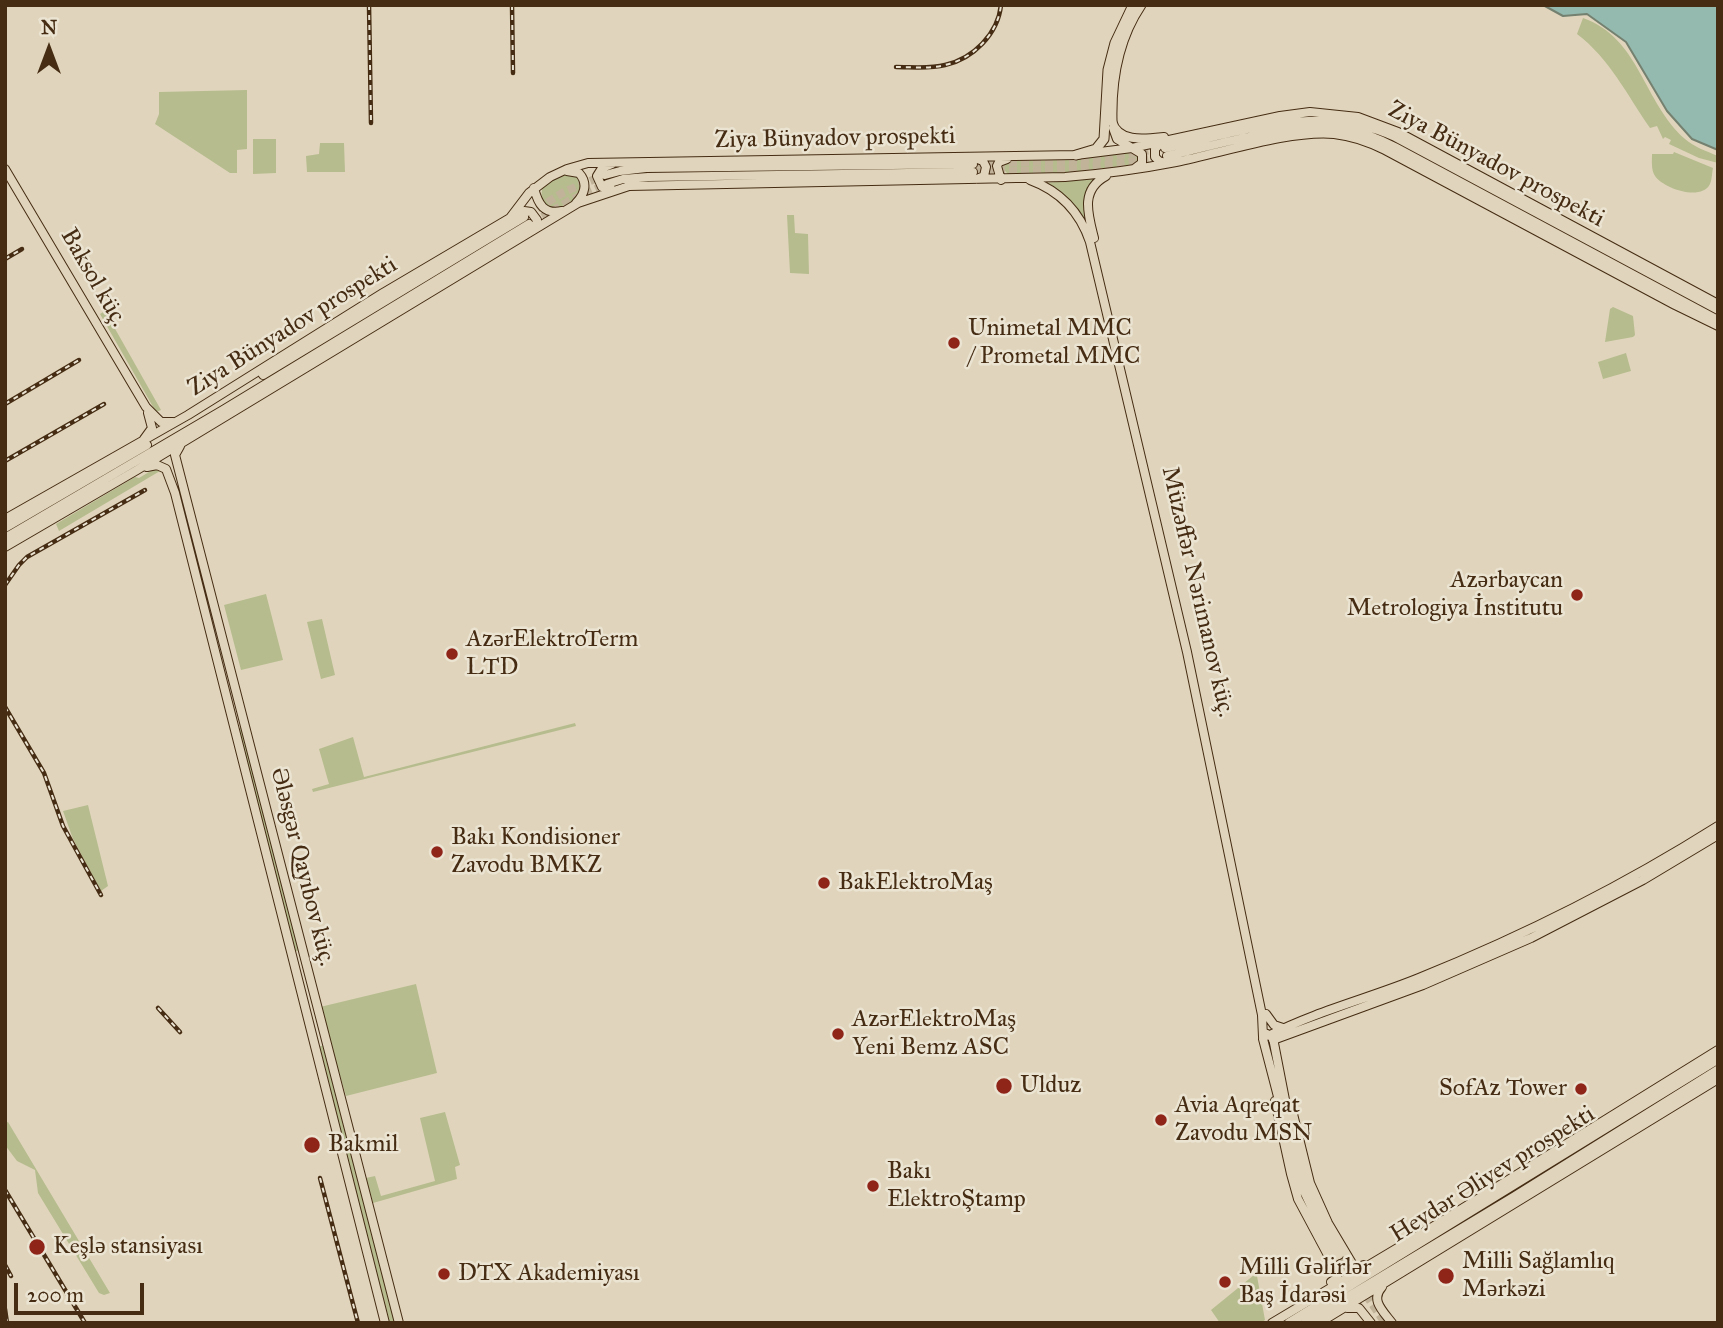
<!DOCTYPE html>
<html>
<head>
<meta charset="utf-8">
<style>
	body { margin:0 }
	#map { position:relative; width:1723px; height:1328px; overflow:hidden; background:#e0d5bc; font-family:"IM FELL Great Primer",serif }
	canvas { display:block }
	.frame { position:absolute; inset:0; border:7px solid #452c13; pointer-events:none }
	.north { position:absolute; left:14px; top:14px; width:70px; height:70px; -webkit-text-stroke:5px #ebe4d3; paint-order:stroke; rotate:0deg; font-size:19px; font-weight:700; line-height:28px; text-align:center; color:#452c13 }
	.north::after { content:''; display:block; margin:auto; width:24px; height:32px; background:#452c13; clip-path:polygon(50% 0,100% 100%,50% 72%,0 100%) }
	.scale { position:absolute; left:14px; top:1283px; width:130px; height:32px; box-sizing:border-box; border:4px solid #452c13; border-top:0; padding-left:9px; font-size:21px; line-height:24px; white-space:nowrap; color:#452c13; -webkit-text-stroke:5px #ebe4d3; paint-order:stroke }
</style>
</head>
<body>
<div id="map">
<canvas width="1723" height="1328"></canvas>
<div class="frame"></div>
<div class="north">N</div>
<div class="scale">200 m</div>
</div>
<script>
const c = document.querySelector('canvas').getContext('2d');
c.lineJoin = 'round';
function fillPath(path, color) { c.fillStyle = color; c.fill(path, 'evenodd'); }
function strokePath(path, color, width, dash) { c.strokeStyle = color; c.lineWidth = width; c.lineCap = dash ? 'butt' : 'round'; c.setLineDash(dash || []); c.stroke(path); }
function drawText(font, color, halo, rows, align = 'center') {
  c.font = font + ' "IM FELL Great Primer",serif'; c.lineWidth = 5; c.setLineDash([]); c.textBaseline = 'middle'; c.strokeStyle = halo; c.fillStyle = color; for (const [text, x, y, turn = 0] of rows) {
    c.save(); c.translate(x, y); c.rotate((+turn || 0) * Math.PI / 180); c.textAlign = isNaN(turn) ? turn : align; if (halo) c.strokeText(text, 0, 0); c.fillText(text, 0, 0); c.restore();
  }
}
fillPath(new Path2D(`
	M 1583,18 C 1640,38 1643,102 1685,139 C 1694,147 1706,151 1718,156 L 1718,163 L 1699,158 L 1669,144 L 1671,140 L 1665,137 L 1663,139 L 1657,126 L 1650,128 C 1627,95 1610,59 1577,34 Z
	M 247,90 L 247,149 L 237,150 L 237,173 L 230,173 L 155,124 L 159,114 L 159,92 Z
	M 276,139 L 276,173 L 253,174 L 253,139 Z
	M 320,143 L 344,143 L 345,172 L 307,172 L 306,156 L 319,154 Z
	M 1130,152 L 1138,156 L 1137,163 L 1133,165 L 1061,173 L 1008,174 L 1002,168 L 1003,165 L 1010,161 L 1060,160 Z
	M 1674,152 L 1713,168 C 1712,172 1712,180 1710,184 C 1701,202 1663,188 1655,176 C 1651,170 1652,161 1652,154 L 1673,154 Z
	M 566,174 L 578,177 C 591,201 563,210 544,206 C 537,185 546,180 566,174 Z
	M 1095,179 L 1085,193 L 1085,222 L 1066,197 L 1044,183 Z
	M 787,215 L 794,215 L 795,233 L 808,234 L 809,274 L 790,273 Z
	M 1613,307 L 1633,316 L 1635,335 L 1633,337 L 1605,342 L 1610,309 Z
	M 105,311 L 161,410 L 156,412 L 100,314 Z
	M 1626,353 L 1631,371 L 1603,379 L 1598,362 Z
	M 154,469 L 160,471 L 59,531 L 56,524 L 135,477 L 139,478 Z
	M 266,594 L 283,660 L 241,670 L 224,605 Z
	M 322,619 L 335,675 L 321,679 L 307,622 Z
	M 575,723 L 576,726 L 313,792 L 312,789 L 329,784 L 319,749 L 353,737 L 364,777 Z
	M 243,727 L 301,950 L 293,952 L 236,729 Z
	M 88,805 L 108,886 L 101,891 L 73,839 L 63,811 Z
	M 416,984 L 437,1073 L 346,1096 L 320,1007 Z
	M 325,1045 L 396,1323 L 387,1323 L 317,1047 Z
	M 445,1112 L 460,1165 L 455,1167 L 457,1179 L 373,1203 L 366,1178 L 375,1176 L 381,1196 L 435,1181 L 420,1118 Z
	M 8,1122 L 110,1293 L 104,1295 L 99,1293 L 38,1193 L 35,1170 L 17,1161 L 5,1145 L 5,1123 Z
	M 1254,1275 L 1257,1276 L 1265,1320 L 1261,1323 L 1220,1323 L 1211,1310 Z`), '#b6bc8e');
const water = new Path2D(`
	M 1543,5 L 1718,5 L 1718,150 L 1692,139 L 1667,111 L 1626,42 L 1587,14 L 1563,16 Z`);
fillPath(water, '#94b9ae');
strokePath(water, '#748170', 2);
strokePath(new Path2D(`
	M 973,164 L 1086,160 L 1159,149
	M 973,172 C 1039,171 1101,168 1167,156
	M 527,215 L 564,192 L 602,176
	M 532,223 L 569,201 L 607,184
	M 1339,1255 L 1385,1323`), '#c1b39a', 8, [8, 4]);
const major = new Path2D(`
	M 1112,121 C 1118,143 1145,139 1164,137
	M 1113,128 L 1117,139 L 1142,154 L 1142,163 L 1134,169
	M 1161,143 L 1155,149 L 1155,157 L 1159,161 L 1165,163
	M 1165,148 C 1240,132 1321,102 1395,137 L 1718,310
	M 1167,156 C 1217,145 1294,121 1344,129 C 1362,132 1379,139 1395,147 L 1716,319
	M 975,158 L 983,161 L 986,167 L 984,176 L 977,179
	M 5,169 L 146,407 L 161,422 L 173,422
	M 567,171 L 579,173 C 588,183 585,194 576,203
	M 605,175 L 620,171 L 646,168 L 973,164
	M 1001,180 L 997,166 L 999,162 L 1007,159
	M 1030,180 C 1060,191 1080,212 1090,242 L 1187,652 L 1262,1015 L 1263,1037
	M 607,184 L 623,179 L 648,177 L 973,172
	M 534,188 C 538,204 544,215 562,211
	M 611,189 L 602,187 L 597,176 L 602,168 L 612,164
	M 514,216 L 524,211 L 531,212 L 537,220 L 536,225 L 533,230
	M 1094,238 C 1088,214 1080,190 1106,176
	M 263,375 L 524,217
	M 144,439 L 152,428 L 148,413
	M 180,446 L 175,455 L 399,1323
	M 147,467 L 157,465 L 166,469 L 175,493 L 385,1323
	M 5,519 L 188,415 L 383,293 L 510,218 L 529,193 L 550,177 L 567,169 L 588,163 L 1076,155 L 1132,148 L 1280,116 L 1310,112 L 1358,117 L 1398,132 L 1718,304
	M 5,528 L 147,445
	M 5,538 L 223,410 L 529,224
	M 5,547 L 137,470 L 578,203 L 629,186 L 1065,177 C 1103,174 1140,169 1176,162 C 1222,153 1289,130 1334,134 C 1353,136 1369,142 1385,150 L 1675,305 L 1718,326
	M 1266,1014 L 1274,1025 L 1283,1028
	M 1270,1035 C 1317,1011 1370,998 1419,978 C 1523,936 1623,886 1718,826
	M 1273,1040 L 1423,985 L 1531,938 L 1643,880 L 1718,835
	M 1275,1101 L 1291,1174 L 1298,1199 L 1337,1272 L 1337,1278 L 1331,1282
	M 1293,1114 L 1310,1183 L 1328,1223 L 1353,1265 L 1358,1267 L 1364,1265
	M 1335,1257 L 1301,1185 L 1263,1039 L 1267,1034 L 1273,1038 L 1286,1105 L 1305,1185 L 1339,1255
	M 1382,1287 C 1370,1300 1383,1311 1392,1323
	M 1347,1308 L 1359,1308 L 1371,1323
	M 1272,1323 L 1426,1231 L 1718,1050
	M 1319,1323 L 1718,1079`);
const highway = new Path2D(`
	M 1112,121 C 1111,80 1118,39 1141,5
	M 1076,155 L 1096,149 L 1104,139 L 1108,70 L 1115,43 L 1133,5
	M 1289,1323 L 1718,1059
	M 1305,1323 L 1514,1197 L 1718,1070`);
strokePath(major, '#452c13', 10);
strokePath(highway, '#452c13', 11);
strokePath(major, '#e0d5bc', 8);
strokePath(highway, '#e0d5bc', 9);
const rail = new Path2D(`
	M 369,5 L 371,123
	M 512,5 L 513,73
	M 896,67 C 912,67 930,69 945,65 C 973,59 998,34 1001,5
	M 5,259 L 22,249
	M 5,404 L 79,360
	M 5,461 L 104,404
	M 5,585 L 19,565 L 27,557 L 145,490
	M 5,707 L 44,773 L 63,826 L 101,895
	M 158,1008 L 180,1032
	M 320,1178 L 358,1323
	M 5,1190 L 85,1323
	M 5,1265 L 11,1276
	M 5,1309 L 7,1323`);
strokePath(rail, '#452c13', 4.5);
strokePath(rail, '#ebe4d3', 2, [5]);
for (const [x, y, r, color] of [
	[954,343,7,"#8f2418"],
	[1577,595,7,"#8f2418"],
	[452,654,7,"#8f2418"],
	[437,852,7,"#8f2418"],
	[824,883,7,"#8f2418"],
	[838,1034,7,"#8f2418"],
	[1004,1086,9,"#8f2418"],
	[1581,1089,7,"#8f2418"],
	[1161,1120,7,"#8f2418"],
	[312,1145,9,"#8f2418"],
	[873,1186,7,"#8f2418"],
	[37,1247,9,"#8f2418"],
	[444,1274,7,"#8f2418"],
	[1446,1276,9,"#8f2418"],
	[1225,1282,7,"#8f2418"]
]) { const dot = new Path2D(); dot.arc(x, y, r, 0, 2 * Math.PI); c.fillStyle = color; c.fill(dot); strokePath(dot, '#ebe4d3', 2.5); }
drawText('24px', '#452c13', '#ebe4d3', [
	["Ziya Bünyadov prospekti",835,139,-1],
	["Ziya Bünyadov prospekti",1496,165,28],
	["Baksol küç.",93,278,60],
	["Ziya Bünyadov prospekti",293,327,-32],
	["Müzəffər Nərimanov küç.",1197,592,77],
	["Ələsgər Qayıbov küç.",302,867,76],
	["Heydər Əliyev prospekti",1493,1175,-32]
]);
drawText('24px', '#452c13', '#ebe4d3', [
	["Unimetal MMC",968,329],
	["/ Prometal MMC",968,357],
	["Azərbaycan",1563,581,"right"],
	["Metrologiya İnstitutu",1563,609,"right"],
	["AzərElektroTerm",466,640],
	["LTD",466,668],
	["Bakı Kondisioner",451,838],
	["Zavodu BMKZ",451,866],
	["BakElektroMaş",838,883],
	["AzərElektroMaş",852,1020],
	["Yeni Bemz ASC",852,1048],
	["Ulduz",1020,1086],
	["SofAz Tower",1567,1089,"right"],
	["Avia Aqreqat",1175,1106],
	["Zavodu MSN",1175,1134],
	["Bakmil",328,1145],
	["Bakı",887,1172],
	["ElektroŞtamp",887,1200],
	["Keşlə stansiyası",53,1247],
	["Milli Sağlamlıq",1462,1262],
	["Mərkəzi",1462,1290],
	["Milli Gəlirlər",1239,1268],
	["Baş İdarəsi",1239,1296],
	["DTX Akademiyası",458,1274]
], 'left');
</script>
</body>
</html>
